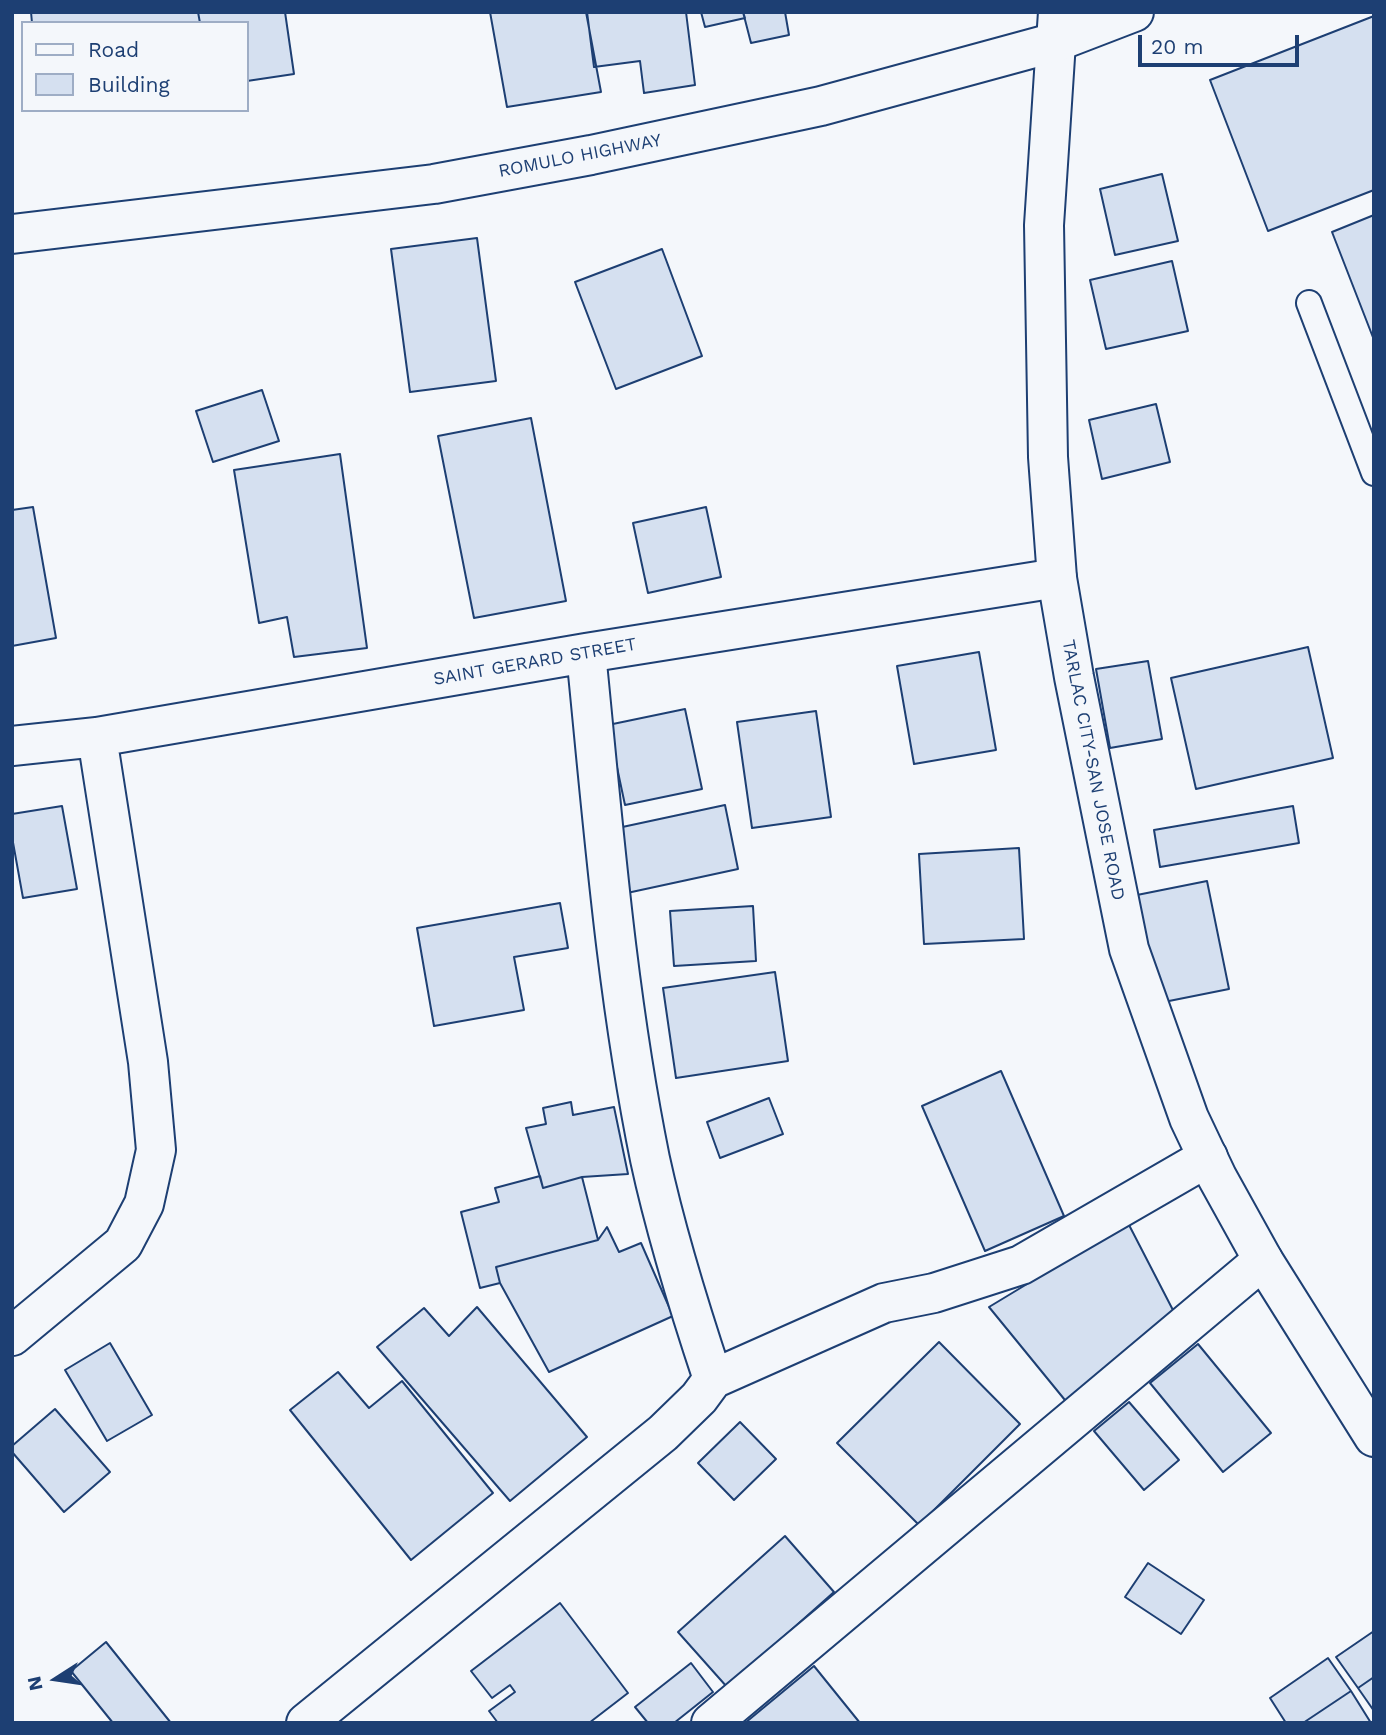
<!DOCTYPE html>
<html>
<head>
<meta charset="utf-8">
<style>
	body { margin:0 }
	#map { position:relative; width:1386px; height:1735px; overflow:hidden; background:#f4f7fb; font-family:"Work Sans",sans-serif }
	canvas { display:block }
	.frame { position:absolute; inset:0; border:14px solid #1d3f73; pointer-events:none }
	.legend { position:absolute; left:21px; top:21px; width:228px; height:91px; box-sizing:border-box; background:#f4f7fb; border:2px solid #9eadc5; margin:0; padding:9px 12px; list-style:none; font-size:21px; color:#1d3f73 }
	.legend li { display:flex; align-items:center; gap:14px; height:35px }
	.legend b { width:35px; border:2px solid #9eadc5 }
	.north { position:absolute; left:21px; top:1644px; width:70px; height:70px; -webkit-text-stroke:5px #f4f7fb; paint-order:stroke; rotate:258deg; font-size:19px; font-weight:700; line-height:28px; text-align:center; color:#1d3f73 }
	.north::after { content:''; display:block; margin:auto; width:24px; height:32px; background:#1d3f73; clip-path:polygon(50% 0,100% 100%,50% 72%,0 100%) }
	.scale { position:absolute; left:1138px; top:35px; width:161px; height:32px; box-sizing:border-box; border:4px solid #1d3f73; border-top:0; padding-left:9px; font-size:21px; line-height:24px; white-space:nowrap; color:#1d3f73; -webkit-text-stroke:5px #f4f7fb; paint-order:stroke }
</style>
</head>
<body>
<div id="map">
<canvas width="1386" height="1735"></canvas>
<div class="frame"></div>
<ul class="legend">
<li><b style="height:9px;background:#f4f7fb"></b>Road</li>
<li><b style="height:19px;background:#d5e0f0"></b>Building</li>
</ul>
<div class="north">N</div>
<div class="scale">20 m</div>
</div>
<script>
const c = document.querySelector('canvas').getContext('2d');
c.lineJoin = 'round';
function fillPath(path, color) { c.fillStyle = color; c.fill(path, 'evenodd'); }
function strokePath(path, color, width, dash) { c.strokeStyle = color; c.lineWidth = width; c.lineCap = dash ? 'butt' : 'round'; c.setLineDash(dash || []); c.stroke(path); }
function drawText(font, color, halo, rows, align = 'center') {
  c.font = font + ' "Work Sans",sans-serif'; c.lineWidth = 5; c.setLineDash([]); c.textBaseline = 'middle'; c.strokeStyle = halo; c.fillStyle = color; for (const [text, x, y, turn = 0] of rows) {
    c.save(); c.translate(x, y); c.rotate((+turn || 0) * Math.PI / 180); c.textAlign = isNaN(turn) ? turn : align; if (halo) c.strokeText(text, 0, 0); c.fillText(text, 0, 0); c.restore();
  }
}
const building = new Path2D(`
	M 31,12 L 198,12 L 200,23 L 32,23 Z
	M 198,12 L 285,12 L 294,74 L 247,81 L 247,23 L 200,23 Z
	M 490,12 L 586,12 L 601,92 L 507,107 Z
	M 587,12 L 686,12 L 695,85 L 644,93 L 640,61 L 594,67 Z
	M 701,12 L 743,12 L 745,18 L 705,27 Z
	M 743,12 L 785,12 L 789,35 L 751,43 Z
	M 1374,16 L 1374,190 L 1268,231 L 1210,80 Z
	M 1162,174 L 1178,241 L 1115,255 L 1100,189 Z
	M 1374,215 L 1374,340 L 1332,232 Z
	M 477,238 L 496,381 L 410,392 L 391,249 Z
	M 662,249 L 702,356 L 616,389 L 575,282 Z
	M 1172,261 L 1188,331 L 1106,349 L 1090,280 Z
	M 262,390 L 279,441 L 213,462 L 196,411 Z
	M 1156,404 L 1170,462 L 1102,479 L 1089,420 Z
	M 531,418 L 566,601 L 474,618 L 438,436 Z
	M 340,454 L 367,648 L 294,657 L 287,617 L 259,623 L 234,470 Z
	M 33,507 L 56,638 L 12,646 L 12,510 Z
	M 706,507 L 721,577 L 648,593 L 633,523 Z
	M 1308,647 L 1333,758 L 1196,789 L 1171,678 Z
	M 979,652 L 996,750 L 914,764 L 897,666 Z
	M 1148,661 L 1162,739 L 1110,748 L 1096,669 Z
	M 685,709 L 702,789 L 625,805 L 608,725 Z
	M 816,711 L 831,817 L 752,828 L 737,722 Z
	M 725,805 L 738,869 L 627,893 L 613,829 Z
	M 62,806 L 77,889 L 23,898 L 12,837 L 12,814 Z
	M 1293,806 L 1299,843 L 1160,867 L 1154,830 Z
	M 1019,848 L 1024,939 L 924,944 L 919,854 Z
	M 1207,881 L 1229,989 L 1154,1004 L 1132,896 Z
	M 560,903 L 568,948 L 514,957 L 524,1010 L 434,1026 L 417,928 Z
	M 753,906 L 756,961 L 674,966 L 670,911 Z
	M 775,972 L 788,1061 L 676,1078 L 663,988 Z
	M 1001,1071 L 1064,1216 L 985,1251 L 922,1106 Z
	M 769,1098 L 783,1134 L 720,1158 L 707,1122 Z
	M 571,1102 L 573,1115 L 614,1107 L 628,1174 L 582,1177 L 543,1188 L 526,1128 L 546,1124 L 543,1108 Z
	M 540,1176 L 543,1188 L 582,1177 L 598,1240 L 496,1267 L 500,1283 L 480,1288 L 461,1212 L 499,1202 L 495,1188 Z
	M 1128,1223 L 1175,1314 L 1069,1405 L 989,1307 Z
	M 607,1227 L 619,1252 L 641,1243 L 673,1316 L 549,1372 L 500,1283 L 496,1267 L 598,1240 Z
	M 477,1307 L 587,1437 L 510,1501 L 377,1347 L 424,1308 L 449,1336 Z
	M 939,1342 L 1020,1424 L 919,1525 L 837,1443 Z
	M 110,1343 L 152,1415 L 107,1441 L 65,1370 Z
	M 1198,1344 L 1271,1433 L 1223,1472 L 1150,1383 Z
	M 338,1372 L 369,1408 L 402,1381 L 493,1493 L 411,1560 L 290,1410 Z
	M 1129,1402 L 1179,1460 L 1144,1490 L 1094,1431 Z
	M 55,1409 L 110,1472 L 64,1512 L 12,1452 L 12,1446 Z
	M 740,1422 L 776,1459 L 734,1500 L 698,1463 Z
	M 785,1536 L 834,1592 L 727,1687 L 678,1632 Z
	M 1148,1563 L 1204,1600 L 1181,1634 L 1125,1597 Z
	M 560,1603 L 628,1693 L 589,1723 L 498,1723 L 489,1711 L 515,1692 L 510,1685 L 492,1698 L 471,1671 Z
	M 1374,1631 L 1374,1677 L 1358,1688 L 1336,1657 Z
	M 106,1642 L 171,1723 L 113,1723 L 71,1671 Z
	M 1328,1658 L 1351,1691 L 1303,1723 L 1286,1723 L 1270,1698 Z
	M 691,1663 L 713,1692 L 674,1723 L 648,1723 L 635,1707 Z
	M 814,1666 L 860,1723 L 745,1723 Z
	M 1374,1677 L 1374,1711 L 1358,1688 Z
	M 1351,1691 L 1371,1723 L 1303,1723 Z`);
fillPath(building, '#d5e0f0');
strokePath(building, '#1d3f73', 2);
const service = new Path2D(`
	M 1309,303 L 1374,473`);
const minor = new Path2D(`
	M 12,746 L 97,737 L 586,653 L 1057,578
	M 12,1336 L 123,1244 L 144,1204 L 156,1150 L 148,1062 L 97,737
	M 713,1379 L 884,1303 L 934,1293 L 1021,1265 L 1208,1157
	M 306,1723 L 663,1433 L 699,1398 L 713,1379 C 689,1307 666,1233 650,1159 C 616,992 603,822 586,653
	M 711,1723 L 1263,1260`);
const tertiary = new Path2D(`
	M 1056,42 L 1058,12`);
const secondary = new Path2D(`
	M 1056,42 L 1044,225 L 1048,457 L 1057,578 L 1074,677 L 1129,949 L 1189,1118 L 1217,1177 L 1263,1260 L 1374,1437`);
const trunk = new Path2D(`
	M 12,234 L 434,184 L 591,155 L 821,106 L 1056,42 L 1134,12`);
strokePath(service, '#1d3f73', 28);
strokePath(minor, '#1d3f73', 42);
strokePath(tertiary, '#1d3f73', 42);
strokePath(secondary, '#1d3f73', 42);
strokePath(trunk, '#1d3f73', 42);
strokePath(service, '#f4f7fb', 24);
strokePath(minor, '#f4f7fb', 38);
strokePath(tertiary, '#f4f7fb', 38);
strokePath(secondary, '#f4f7fb', 38);
strokePath(trunk, '#f4f7fb', 38);
drawText('18px', '#1d3f73', '#f4f7fb', [
	["ROMULO HIGHWAY",580,156,-11],
	["SAINT GERARD STREET",535,662,-10],
	["TARLAC CITY-SAN JOSE ROAD",1093,770,79]
]);
</script>
</body>
</html>
